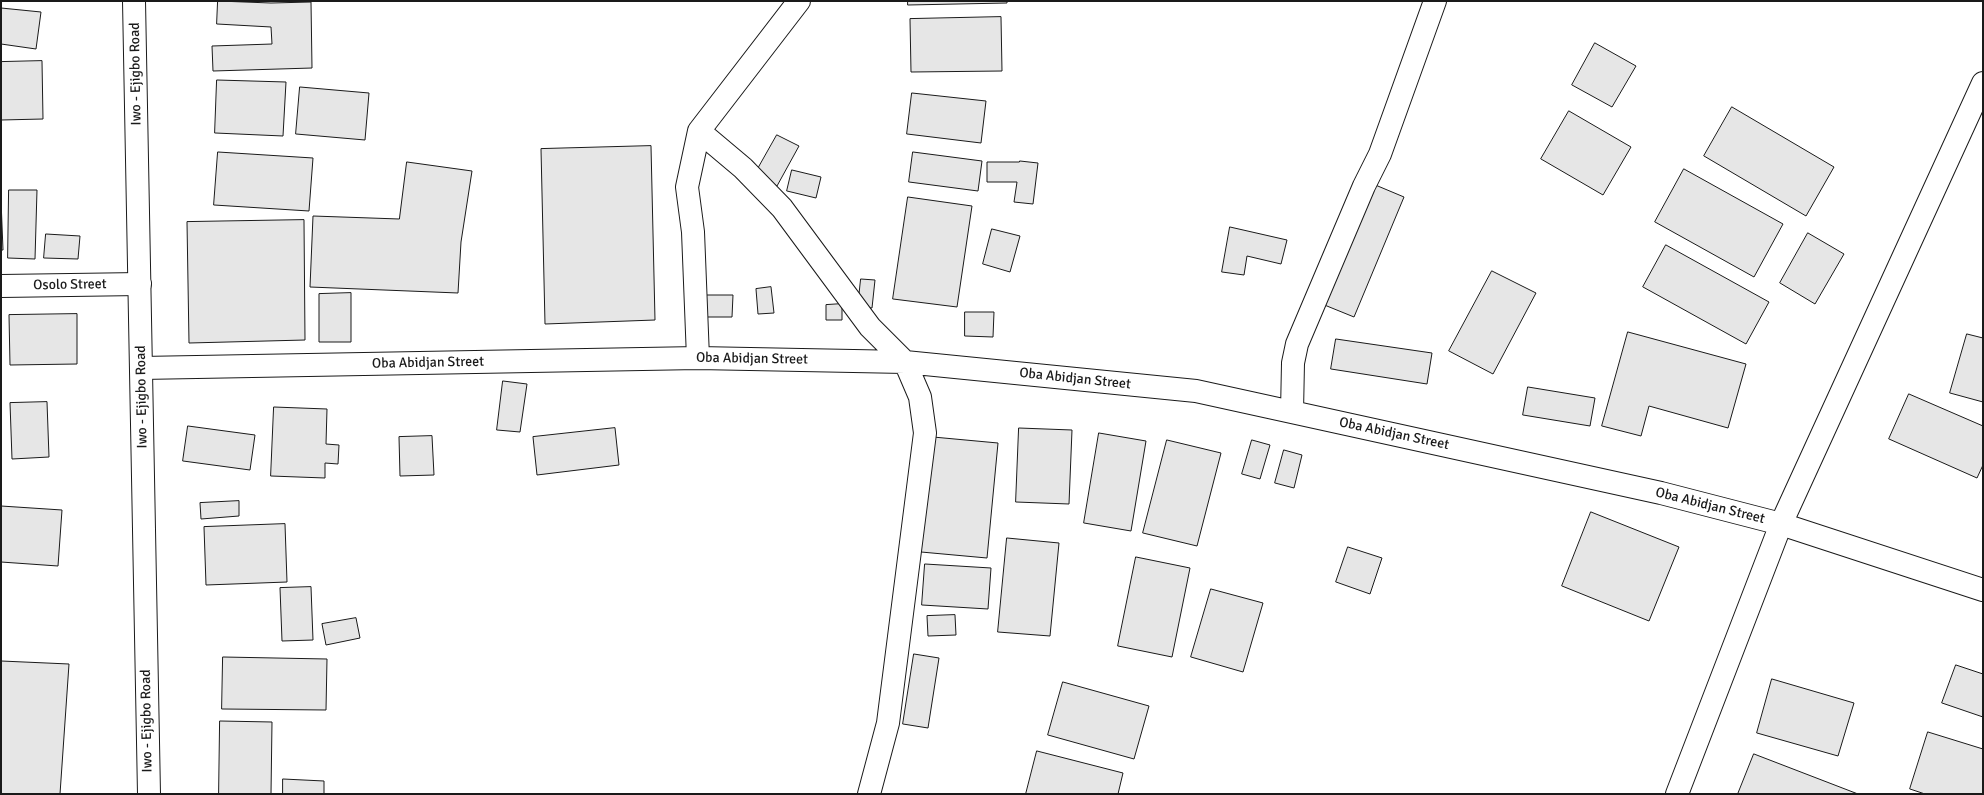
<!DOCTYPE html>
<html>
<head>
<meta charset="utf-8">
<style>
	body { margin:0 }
	#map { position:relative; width:1984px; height:795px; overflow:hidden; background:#fff; font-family:Signika,sans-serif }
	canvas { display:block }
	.frame { position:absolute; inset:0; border:2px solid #1a1a1a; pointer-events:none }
</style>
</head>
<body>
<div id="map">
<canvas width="1984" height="795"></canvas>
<div class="frame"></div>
</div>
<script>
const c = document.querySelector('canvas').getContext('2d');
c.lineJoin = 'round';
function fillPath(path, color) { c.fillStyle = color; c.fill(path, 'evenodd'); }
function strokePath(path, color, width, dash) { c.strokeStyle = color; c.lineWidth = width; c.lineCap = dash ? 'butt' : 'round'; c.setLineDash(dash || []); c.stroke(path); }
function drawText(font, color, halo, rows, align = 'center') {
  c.font = font + ' Signika,sans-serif'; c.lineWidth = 3; c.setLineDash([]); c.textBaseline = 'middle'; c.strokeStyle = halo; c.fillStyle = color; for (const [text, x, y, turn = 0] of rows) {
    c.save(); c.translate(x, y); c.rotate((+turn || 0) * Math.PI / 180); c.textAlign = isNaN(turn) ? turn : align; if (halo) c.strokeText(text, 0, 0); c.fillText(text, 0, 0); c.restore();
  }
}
const building = new Path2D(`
	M 218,1 L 271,3 L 311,2 L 312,68 L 213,71 L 212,46 L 272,44 L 271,27 L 217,24 Z
	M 908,1 L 1007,1 L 1007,3 L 908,5 Z
	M 1,8 L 41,12 L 36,49 L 1,44 Z
	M 1001,17 L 1002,71 L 911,72 L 910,19 Z
	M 1595,43 L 1636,66 L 1612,107 L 1572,85 Z
	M 42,61 L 43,119 L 1,120 L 1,62 Z
	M 217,80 L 286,82 L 283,136 L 215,133 Z
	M 300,87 L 369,93 L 365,140 L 296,134 Z
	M 912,93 L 986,101 L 981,143 L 907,134 Z
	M 1732,107 L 1834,167 L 1806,216 L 1704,156 Z
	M 1569,111 L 1631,147 L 1603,195 L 1541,159 Z
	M 777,135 L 799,146 L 777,186 L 755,174 Z
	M 651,146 L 655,320 L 545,324 L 541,149 Z
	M 218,152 L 313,158 L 309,211 L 214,205 Z
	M 913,152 L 982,161 L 978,191 L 909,182 Z
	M 1020,161 L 1038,163 L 1033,204 L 1014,202 L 1017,182 L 987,182 L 987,162 L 1019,162 Z
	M 407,162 L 472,171 L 461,242 L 458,293 L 310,287 L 313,216 L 399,219 Z
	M 1684,169 L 1783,224 L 1754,277 L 1655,222 Z
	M 792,170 L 821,177 L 816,198 L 787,191 Z
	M 1373,184 L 1404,197 L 1354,317 L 1322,304 Z
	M 9,190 L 37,190 L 35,259 L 8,258 Z
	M 908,197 L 972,206 L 957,307 L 893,299 Z
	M 1,200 L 3,250 L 1,250 Z
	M 304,220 L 305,340 L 189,343 L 187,222 Z
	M 1230,227 L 1287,240 L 1281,264 L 1247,256 L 1244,275 L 1222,272 Z
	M 992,229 L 1020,236 L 1010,272 L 983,264 Z
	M 1808,233 L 1844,254 L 1815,304 L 1780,283 Z
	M 46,234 L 80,236 L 78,259 L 44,258 Z
	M 1666,245 L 1769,302 L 1746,344 L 1643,287 Z
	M 1492,271 L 1536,293 L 1493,374 L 1449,351 Z
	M 861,279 L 875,280 L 872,308 L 858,307 Z
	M 771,287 L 774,313 L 758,314 L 756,289 Z
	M 351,293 L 351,342 L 319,342 L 319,294 Z
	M 705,295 L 733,295 L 732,317 L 704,317 Z
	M 842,304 L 842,320 L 826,320 L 826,305 Z
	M 965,312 L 994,312 L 993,337 L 965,336 Z
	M 77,314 L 77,364 L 10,365 L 9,315 Z
	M 1628,332 L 1746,364 L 1728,428 L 1649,406 L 1641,436 L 1602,426 Z
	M 1967,334 L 1983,338 L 1983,402 L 1950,393 Z
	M 1336,339 L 1432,353 L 1427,384 L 1331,369 Z
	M 503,381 L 527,384 L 520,432 L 497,430 Z
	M 1528,387 L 1595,398 L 1590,426 L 1523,415 Z
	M 1909,394 L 1983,426 L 1983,465 L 1977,478 L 1889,439 Z
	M 47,402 L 49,457 L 12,459 L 10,403 Z
	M 274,407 L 327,409 L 326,444 L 339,445 L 338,464 L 325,463 L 325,478 L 271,476 Z
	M 188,426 L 255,435 L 250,470 L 183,461 Z
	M 615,428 L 619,465 L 537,475 L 533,437 Z
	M 1019,428 L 1072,430 L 1069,504 L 1016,502 Z
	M 1099,433 L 1146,441 L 1131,531 L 1084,523 Z
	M 432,436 L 434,475 L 400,476 L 399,437 Z
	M 933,437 L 998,443 L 987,558 L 921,552 Z
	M 1167,440 L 1221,453 L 1197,546 L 1143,533 Z
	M 1252,440 L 1270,445 L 1260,479 L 1242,474 Z
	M 1284,450 L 1302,455 L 1294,488 L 1275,483 Z
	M 239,501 L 239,516 L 201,519 L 200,503 Z
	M 1,506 L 62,510 L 58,566 L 1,562 Z
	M 1591,512 L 1679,547 L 1649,621 L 1562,586 Z
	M 285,524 L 287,582 L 206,585 L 204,527 Z
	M 1007,538 L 1059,543 L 1050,636 L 998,632 Z
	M 1348,547 L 1382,558 L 1370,594 L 1336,582 Z
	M 1136,557 L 1190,568 L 1172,657 L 1118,646 Z
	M 925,564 L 991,568 L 988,609 L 922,605 Z
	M 311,587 L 313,640 L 282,641 L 280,588 Z
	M 1211,589 L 1263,603 L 1243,672 L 1191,657 Z
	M 955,615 L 956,635 L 928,636 L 927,616 Z
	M 356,618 L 360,638 L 326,645 L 322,624 Z
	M 914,654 L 939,658 L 928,728 L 903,724 Z
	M 223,657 L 327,659 L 326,710 L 222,709 Z
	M 1,661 L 69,664 L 60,794 L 1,794 Z
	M 1956,665 L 1983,674 L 1983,717 L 1942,703 Z
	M 1772,679 L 1854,703 L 1838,756 L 1757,733 Z
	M 1063,682 L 1149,706 L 1134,759 L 1048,735 Z
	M 220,721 L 272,722 L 271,794 L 219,794 Z
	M 1928,732 L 1983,749 L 1983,794 L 1925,794 L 1910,789 Z
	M 1037,751 L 1123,773 L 1118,794 L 1026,794 Z
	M 1754,754 L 1858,794 L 1738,794 Z
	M 283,779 L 324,781 L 324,794 L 283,794 Z`);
fillPath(building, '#e6e6e6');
strokePath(building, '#1a1a1a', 1);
const minor = new Path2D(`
	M 699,131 L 743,168 L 782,208 L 870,327 L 905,362 L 920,397 L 925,433 L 888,723 L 869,794
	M 1,286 L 140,284
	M 698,358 L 693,232 L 687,187 L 699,131 L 799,1
	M 141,368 L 698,358 L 905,362 L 1196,391 L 1661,493 L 1781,524 L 1983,590
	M 1292,412 L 1293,363 L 1297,344 L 1364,186 L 1380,154 L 1435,1`);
const major = new Path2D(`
	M 134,1 L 149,794
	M 1677,794 L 1781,524 L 1983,83`);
strokePath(minor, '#1a1a1a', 24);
strokePath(major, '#1a1a1a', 24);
strokePath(minor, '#fff', 22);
strokePath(major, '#fff', 22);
drawText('14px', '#1a1a1a', '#fff', [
	["Iwo - Ejigbo Road",136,74,-91],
	["Osolo Street",70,285,-1],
	["Oba Abidjan Street",752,359,1],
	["Oba Abidjan Street",428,363,-1],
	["Oba Abidjan Street",1075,379,6],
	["Iwo - Ejigbo Road",142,397,-91],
	["Oba Abidjan Street",1394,434,12],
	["Oba Abidjan Street",1710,506,14],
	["Iwo - Ejigbo Road",147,721,-91]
]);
</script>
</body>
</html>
